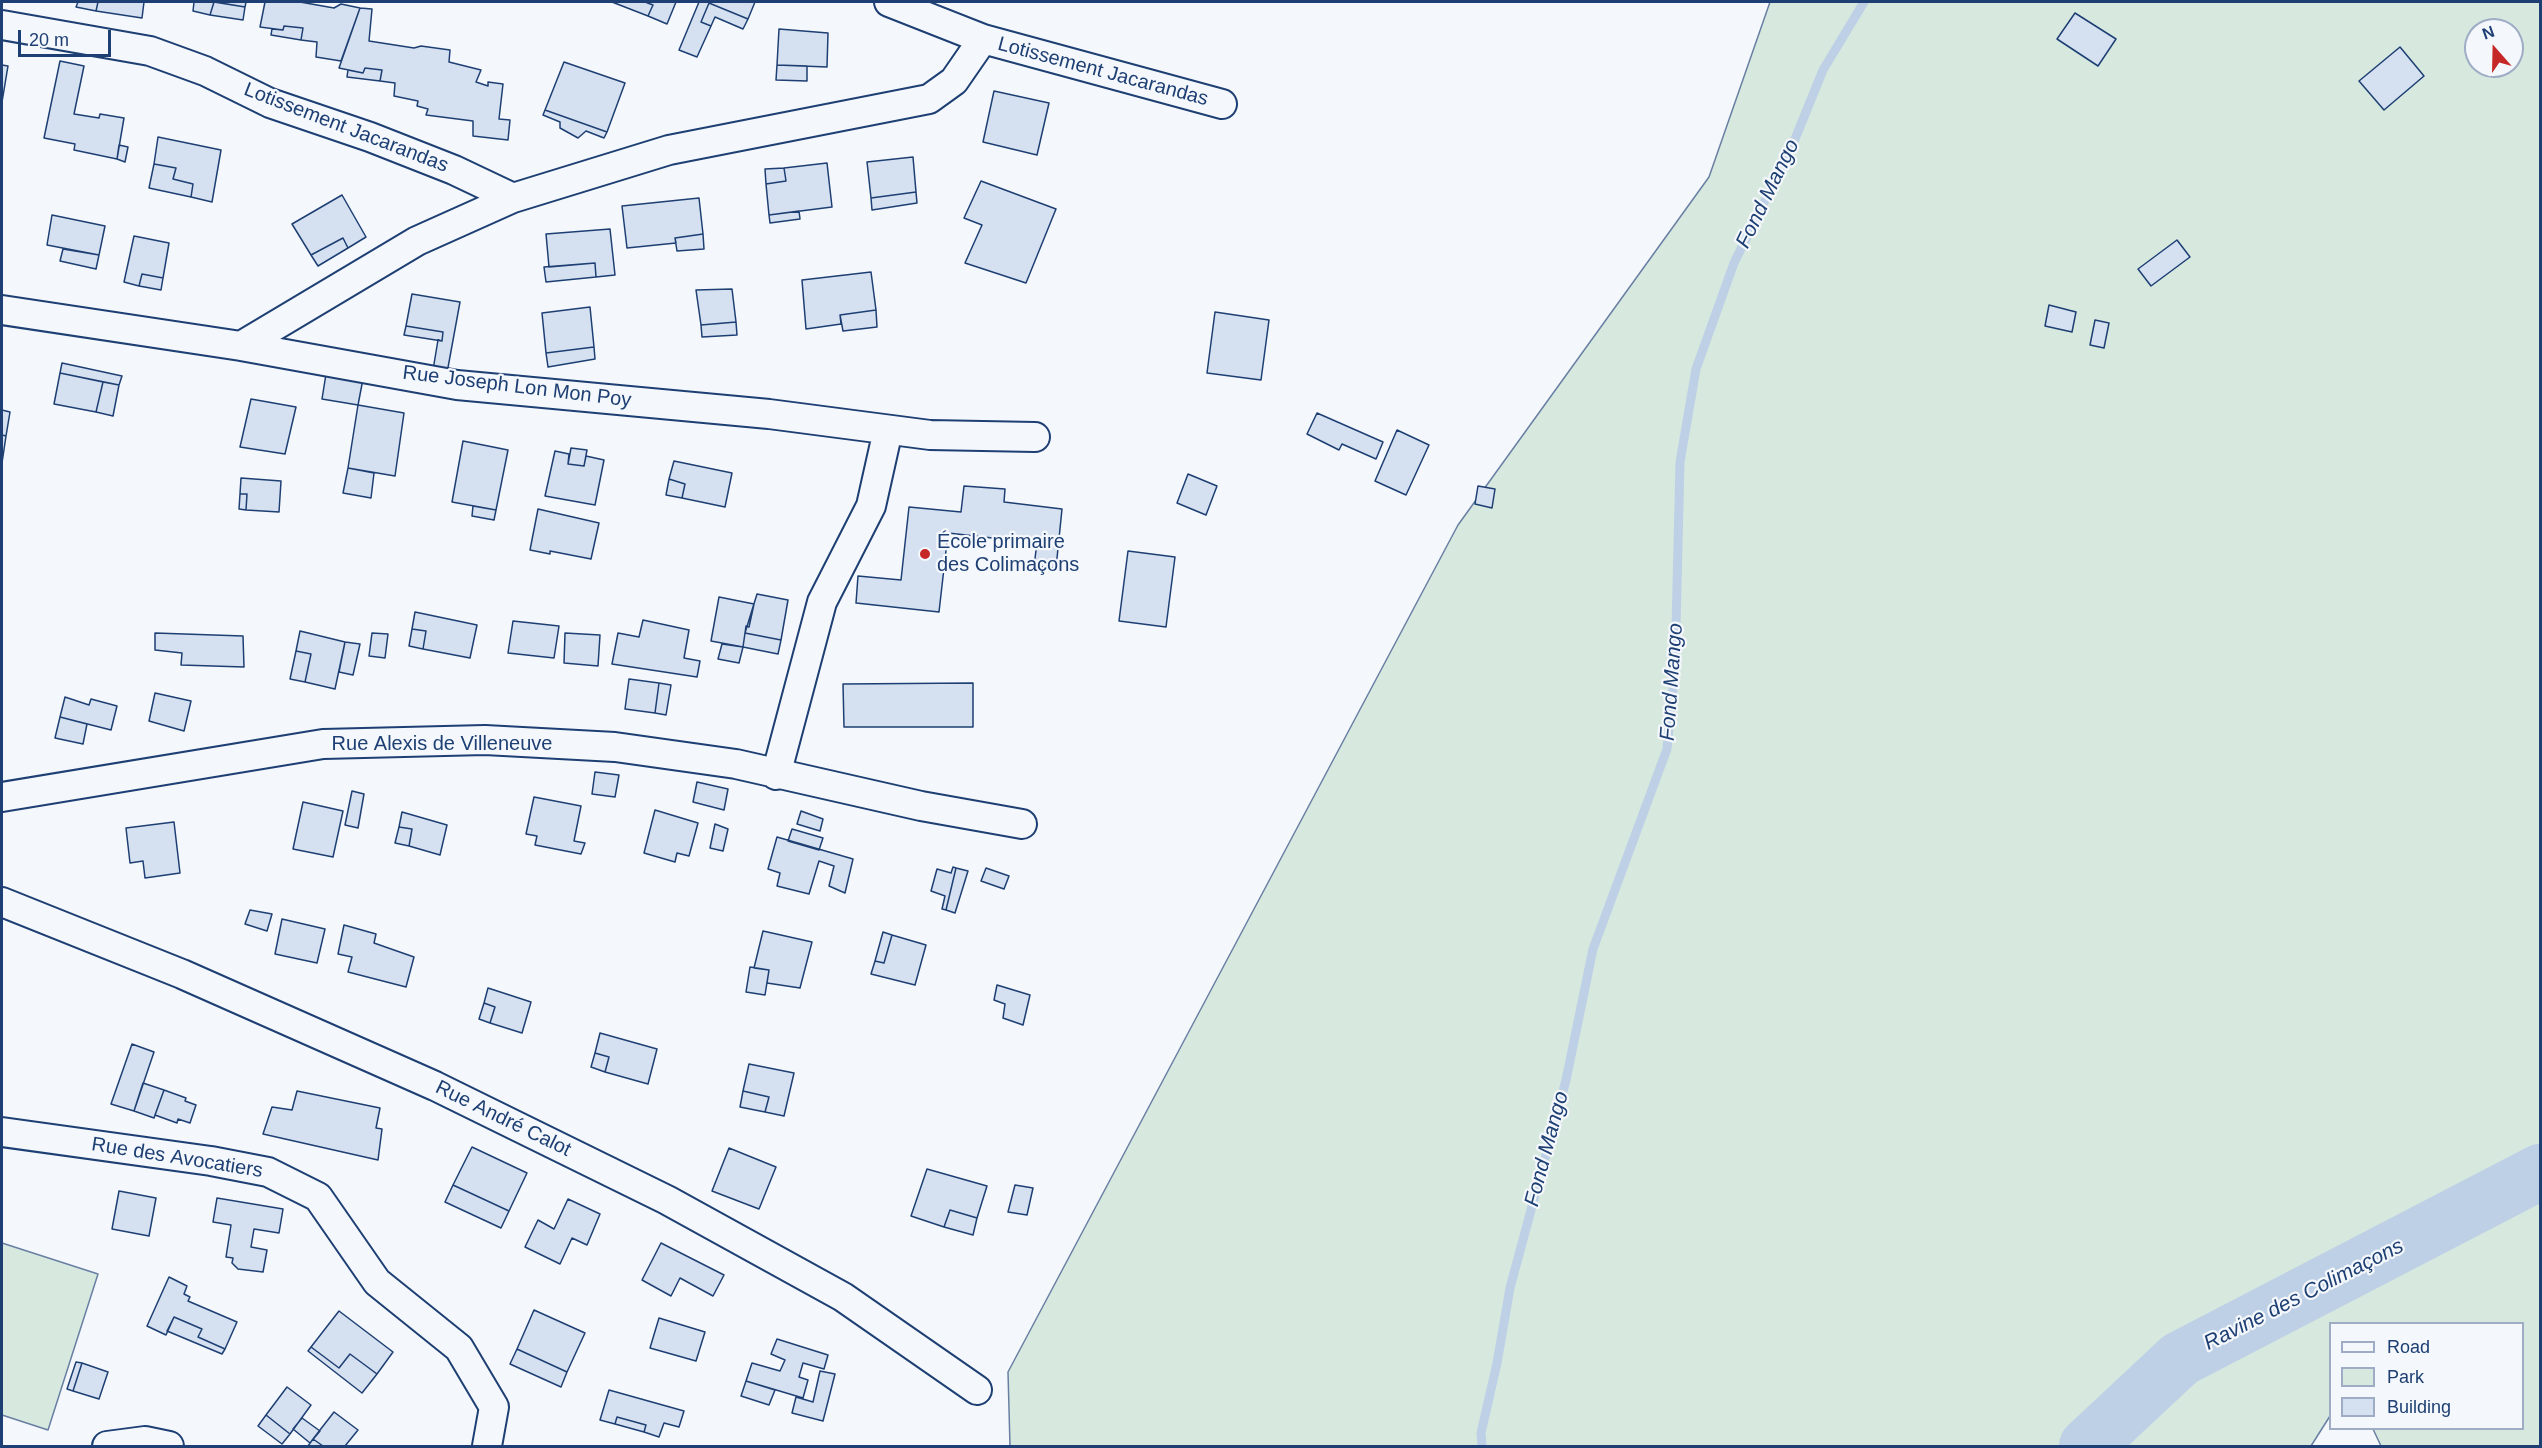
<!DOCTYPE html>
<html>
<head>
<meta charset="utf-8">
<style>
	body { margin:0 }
	#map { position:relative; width:2542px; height:1448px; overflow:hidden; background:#f4f7fb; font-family:Arial,sans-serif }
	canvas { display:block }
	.frame { position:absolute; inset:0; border:3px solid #1d3f73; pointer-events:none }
	.legend { position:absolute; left:2329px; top:1322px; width:195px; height:108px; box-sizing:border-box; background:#f4f7fb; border:2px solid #9eadc5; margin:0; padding:8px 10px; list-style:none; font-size:18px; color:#1d3f73 }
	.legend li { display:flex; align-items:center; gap:12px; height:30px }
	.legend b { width:30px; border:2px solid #9eadc5 }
	.north { position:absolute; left:2464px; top:18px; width:60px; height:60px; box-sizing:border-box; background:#f4f7fb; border:2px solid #9eadc5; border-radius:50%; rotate:340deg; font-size:16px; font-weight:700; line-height:24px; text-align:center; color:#1d3f73 }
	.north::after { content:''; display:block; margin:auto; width:21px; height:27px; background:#c62828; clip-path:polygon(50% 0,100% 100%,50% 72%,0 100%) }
	.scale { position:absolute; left:18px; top:30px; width:93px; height:27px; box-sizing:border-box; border:3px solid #1d3f73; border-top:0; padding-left:8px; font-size:18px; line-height:21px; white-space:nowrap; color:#1d3f73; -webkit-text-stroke:4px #f4f7fb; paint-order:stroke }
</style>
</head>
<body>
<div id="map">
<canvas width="2542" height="1448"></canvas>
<div class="frame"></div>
<ul class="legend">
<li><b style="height:8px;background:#f4f7fb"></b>Road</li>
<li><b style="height:16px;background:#d7e8df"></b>Park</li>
<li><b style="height:16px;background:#d5e0f0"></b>Building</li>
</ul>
<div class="north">N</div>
<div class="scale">20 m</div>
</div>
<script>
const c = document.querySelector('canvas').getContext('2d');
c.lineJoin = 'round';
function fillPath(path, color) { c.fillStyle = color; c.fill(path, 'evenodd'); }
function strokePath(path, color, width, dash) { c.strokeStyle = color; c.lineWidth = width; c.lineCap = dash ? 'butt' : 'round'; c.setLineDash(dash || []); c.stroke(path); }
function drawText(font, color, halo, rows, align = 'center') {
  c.font = font + ' Arial,sans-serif'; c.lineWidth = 4.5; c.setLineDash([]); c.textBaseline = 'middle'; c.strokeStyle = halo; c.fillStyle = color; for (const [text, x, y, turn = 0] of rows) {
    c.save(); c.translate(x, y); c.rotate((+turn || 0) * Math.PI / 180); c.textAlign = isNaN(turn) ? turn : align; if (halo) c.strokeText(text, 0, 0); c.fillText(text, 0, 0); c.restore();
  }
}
const green = new Path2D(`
	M 1770,2 L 2540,2 L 2540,1446 L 2381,1446 L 2373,1429 L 2522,1428 L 2522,1324 L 2330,1324 L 2330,1416 L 2311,1446 L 1010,1446 L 1008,1372 L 1458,525 L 1709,177 ZM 2476,30 L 2512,30 L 2512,66 L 2476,66 Z
	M 2,1243 L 98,1274 L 48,1430 L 2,1415 Z`);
fillPath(green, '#d7e8df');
strokePath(green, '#687fa3', 1.5);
strokePath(new Path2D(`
	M 1482,1446 L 1481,1433 L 1497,1363 L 1510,1288 L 1566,1080 L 1593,949 L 1667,749 L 1675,668 L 1680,462 L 1696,369 L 1734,263 L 1793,144 L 1823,70 L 1864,2`), '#bed0e5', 9);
strokePath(new Path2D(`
	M 2087,1446 L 2180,1359 L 2540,1172`), '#bed0e5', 56);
const building = new Path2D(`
	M 78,2 L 98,2 L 96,11 L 76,7 Z
	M 98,2 L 144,2 L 142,18 L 96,11 Z
	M 194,2 L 214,2 L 210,15 L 193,11 Z
	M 214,2 L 245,7 L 243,20 L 210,15 Z
	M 215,2 L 246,2 L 245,7 Z
	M 265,2 L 300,2 L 334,8 L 341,4 L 360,8 L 341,61 L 316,57 L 317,42 L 301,40 L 303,28 L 284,26 L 283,30 L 260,27 Z
	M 612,2 L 645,2 L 653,5 L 648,16 Z
	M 645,2 L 676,2 L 667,24 L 648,16 L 653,5 Z
	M 699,2 L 755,2 L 748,19 L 709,3 L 701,22 L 711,26 L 697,57 L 679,50 Z
	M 709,3 L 748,19 L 743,29 L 715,17 L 711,26 L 701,22 Z
	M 360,8 L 372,9 L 369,41 L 414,48 L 421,46 L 450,50 L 449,62 L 481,70 L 476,82 L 488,86 L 488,82 L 503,84 L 499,119 L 510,120 L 508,140 L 473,136 L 473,121 L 426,115 L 428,109 L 417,106 L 418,101 L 394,96 L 395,83 L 380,81 L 382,70 L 365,68 L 363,73 L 339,68 Z
	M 2075,13 L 2116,39 L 2098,66 L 2057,39 Z
	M 284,26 L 303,28 L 301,40 L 271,35 L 272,29 L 283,30 Z
	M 779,29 L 828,33 L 827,67 L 777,65 Z
	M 2400,47 L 2424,76 L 2384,110 L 2359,81 Z
	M 60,61 L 84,66 L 74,114 L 99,118 L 100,114 L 124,118 L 117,159 L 74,150 L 75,144 L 44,138 Z
	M 564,62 L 625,83 L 607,132 L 545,110 Z
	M 2,65 L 8,66 L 2,102 Z
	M 777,65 L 807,66 L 807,81 L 776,80 Z
	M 365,68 L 382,70 L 380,81 L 347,77 L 348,70 L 363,73 Z
	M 994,91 L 1049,103 L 1037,155 L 983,142 Z
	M 545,110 L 607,132 L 604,138 L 586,131 L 578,138 L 560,128 L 560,122 L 543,115 Z
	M 158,137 L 221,150 L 212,202 L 191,197 L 193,184 L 173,179 L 176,168 L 154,164 Z
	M 119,145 L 128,147 L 125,162 L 117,159 Z
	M 913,157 L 916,192 L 871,198 L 867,162 Z
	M 827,163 L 832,207 L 769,215 L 766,184 L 786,181 L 784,168 Z
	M 154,164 L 176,168 L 173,179 L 193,184 L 191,197 L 149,188 Z
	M 784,168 L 786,181 L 766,184 L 765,169 Z
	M 981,181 L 1056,209 L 1026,283 L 965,263 L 982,225 L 964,218 Z
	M 916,192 L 917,203 L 872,210 L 871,198 Z
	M 342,195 L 366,237 L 348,248 L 343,238 L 311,255 L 292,224 Z
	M 699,198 L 703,234 L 675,238 L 676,243 L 627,248 L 622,206 Z
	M 799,211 L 800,219 L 770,223 L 769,215 Z
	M 52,215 L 105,226 L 99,255 L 47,245 Z
	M 610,229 L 615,275 L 596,277 L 595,263 L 549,267 L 546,234 Z
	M 703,234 L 704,249 L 677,251 L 675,238 Z
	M 134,236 L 169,243 L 163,278 L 142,274 L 139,286 L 124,282 Z
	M 343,238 L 348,248 L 318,266 L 311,255 Z
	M 2177,240 L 2190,257 L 2151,286 L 2138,269 Z
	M 63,249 L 99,255 L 96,269 L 60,261 Z
	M 595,263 L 596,277 L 546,282 L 544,267 Z
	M 871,272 L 876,310 L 840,315 L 841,324 L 806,329 L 802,280 Z
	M 142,274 L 163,278 L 161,290 L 139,286 Z
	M 732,289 L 736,322 L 701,325 L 696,290 Z
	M 412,294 L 460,302 L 447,373 L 433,370 L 438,340 L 442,341 L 443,332 L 406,326 Z
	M 2049,305 L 2076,312 L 2072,332 L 2045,326 Z
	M 590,307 L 594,347 L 546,353 L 542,313 Z
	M 876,310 L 877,327 L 843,331 L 840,315 Z
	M 1215,312 L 1269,320 L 1261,380 L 1207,373 Z
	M 2095,320 L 2109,323 L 2104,348 L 2090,345 Z
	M 736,322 L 737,335 L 702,337 L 701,325 Z
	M 406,326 L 443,332 L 442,341 L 404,335 Z
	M 594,347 L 595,359 L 548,367 L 546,353 Z
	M 62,363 L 122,376 L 119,385 L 60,373 Z
	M 60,373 L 103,382 L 96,412 L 54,404 Z
	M 326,374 L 363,379 L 358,405 L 322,399 Z
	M 103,382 L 119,385 L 113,416 L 96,412 Z
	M 251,399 L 296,407 L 285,454 L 240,447 Z
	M 358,405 L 404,413 L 395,476 L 348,468 Z
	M 2,410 L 10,412 L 6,436 L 2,435 Z
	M 1317,413 L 1383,442 L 1376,459 L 1342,444 L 1339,450 L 1307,434 Z
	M 1397,430 L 1429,445 L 1406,495 L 1375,481 Z
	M 2,435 L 6,436 L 2,463 Z
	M 463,441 L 508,450 L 496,510 L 452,502 Z
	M 571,448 L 587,450 L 584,466 L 568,464 Z
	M 555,451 L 569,454 L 568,464 L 584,466 L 586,456 L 604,460 L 595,505 L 545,496 Z
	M 674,461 L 732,473 L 725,507 L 682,498 L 685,484 L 669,479 Z
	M 348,468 L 374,473 L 371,498 L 343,493 Z
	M 1188,474 L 1217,486 L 1206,515 L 1177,503 Z
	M 241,478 L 281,481 L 279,512 L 246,510 L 247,494 L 240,494 Z
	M 669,479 L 685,484 L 682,498 L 666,495 Z
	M 964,486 L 1005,489 L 1004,502 L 1062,509 L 1056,568 L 1034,566 L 1037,543 L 948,533 L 939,612 L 856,603 L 858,576 L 901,580 L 909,507 L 961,512 Z
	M 1478,486 L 1495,489 L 1492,508 L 1475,504 Z
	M 240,494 L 247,494 L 246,510 L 239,509 Z
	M 473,506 L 496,510 L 494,520 L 472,516 Z
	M 538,509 L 599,523 L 591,559 L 550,551 L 550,554 L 530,550 Z
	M 1128,551 L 1175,557 L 1166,627 L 1119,621 Z
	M 757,594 L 788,600 L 781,640 L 745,633 Z
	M 719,597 L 754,604 L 749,627 L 746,626 L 743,647 L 711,641 Z
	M 415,612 L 477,625 L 470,658 L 423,649 L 426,631 L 412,629 Z
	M 643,620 L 689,630 L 684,658 L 700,661 L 697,677 L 612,664 L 618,633 L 639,637 Z
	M 513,621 L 559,626 L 554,658 L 508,653 Z
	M 412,629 L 426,631 L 423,649 L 409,646 Z
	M 300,631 L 345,642 L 335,689 L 305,682 L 311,654 L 296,651 Z
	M 155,633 L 243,636 L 244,667 L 181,665 L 182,653 L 155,650 Z
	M 372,633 L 388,634 L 385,658 L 369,656 Z
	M 565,633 L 600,635 L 598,666 L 564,663 Z
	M 745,633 L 781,640 L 778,654 L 743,647 Z
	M 345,642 L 360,644 L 353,675 L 339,672 Z
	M 722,644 L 743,647 L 739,663 L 718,659 Z
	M 296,651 L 311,654 L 305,682 L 290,679 Z
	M 629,679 L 659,683 L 655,713 L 625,709 Z
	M 659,683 L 671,685 L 666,715 L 655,713 Z
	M 973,683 L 973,727 L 844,727 L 843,684 Z
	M 155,693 L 191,701 L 184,731 L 149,721 Z
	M 65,697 L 89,705 L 91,699 L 117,706 L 111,730 L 60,717 Z
	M 60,717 L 87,724 L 83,744 L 55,738 Z
	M 595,772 L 619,775 L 615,797 L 592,794 Z
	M 697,782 L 728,789 L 724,810 L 693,802 Z
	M 352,791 L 364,794 L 358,828 L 345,825 Z
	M 534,797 L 581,806 L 574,841 L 585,843 L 581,854 L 535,845 L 537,836 L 526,834 Z
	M 303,802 L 343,811 L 333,857 L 293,849 Z
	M 655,810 L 698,823 L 689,856 L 677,853 L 675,862 L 644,853 Z
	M 801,811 L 823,819 L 820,831 L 797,824 Z
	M 402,812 L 447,825 L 440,855 L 409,846 L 412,829 L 399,827 Z
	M 174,822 L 180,873 L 145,878 L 143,861 L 130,863 L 126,828 Z
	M 715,824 L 728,829 L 723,851 L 710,848 Z
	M 399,827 L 412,829 L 409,846 L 395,843 Z
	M 792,829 L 823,838 L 819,850 L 788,841 Z
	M 777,837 L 853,859 L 845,893 L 829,886 L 834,866 L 819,861 L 809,894 L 777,886 L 780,873 L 768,869 Z
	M 953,867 L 956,868 L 946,910 L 942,909 L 945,896 L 931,891 L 937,869 L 951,873 Z
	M 956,868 L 968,871 L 955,913 L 946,910 Z
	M 986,868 L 1009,876 L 1004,889 L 981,881 Z
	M 250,910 L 272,914 L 267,931 L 245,924 Z
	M 282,919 L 325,929 L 317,963 L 275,954 Z
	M 344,925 L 376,934 L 374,943 L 414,957 L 406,987 L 348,972 L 352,957 L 338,954 Z
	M 763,931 L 812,942 L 800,988 L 767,983 L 769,970 L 754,968 Z
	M 883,932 L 892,935 L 884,963 L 875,961 Z
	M 892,935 L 926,945 L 915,985 L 871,974 L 875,961 L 884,963 Z
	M 750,967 L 769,970 L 765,995 L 746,992 Z
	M 997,985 L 1030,995 L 1023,1025 L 1003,1018 L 1005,1004 L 994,1000 Z
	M 488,988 L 531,1002 L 522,1033 L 490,1023 L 495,1007 L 484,1003 Z
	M 484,1003 L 495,1007 L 490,1023 L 479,1019 Z
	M 600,1033 L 657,1049 L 648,1084 L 605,1072 L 609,1057 L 595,1053 Z
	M 132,1044 L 154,1052 L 134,1111 L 111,1104 Z
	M 595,1053 L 609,1057 L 605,1072 L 591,1067 Z
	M 749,1064 L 794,1073 L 784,1116 L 765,1112 L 769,1097 L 743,1091 Z
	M 143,1083 L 164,1090 L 154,1118 L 134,1111 Z
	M 164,1090 L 186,1098 L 185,1101 L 196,1105 L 190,1123 L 178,1119 L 177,1123 L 155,1115 Z
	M 297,1091 L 380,1108 L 376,1128 L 382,1129 L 378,1160 L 263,1134 L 272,1107 L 292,1110 Z
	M 743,1091 L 769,1097 L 765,1112 L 740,1107 Z
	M 472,1147 L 527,1173 L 509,1211 L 453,1185 Z
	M 729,1148 L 776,1167 L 759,1209 L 712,1191 Z
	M 927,1169 L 987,1186 L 977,1218 L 950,1210 L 944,1227 L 911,1216 Z
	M 453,1185 L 509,1211 L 501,1228 L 445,1202 Z
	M 1015,1185 L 1033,1188 L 1027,1215 L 1008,1212 Z
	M 119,1191 L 156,1198 L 149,1236 L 112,1229 Z
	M 217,1198 L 283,1209 L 279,1233 L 254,1229 L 251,1247 L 267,1250 L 263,1272 L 238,1269 L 232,1263 L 233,1258 L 226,1257 L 231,1225 L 213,1222 Z
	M 568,1199 L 600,1214 L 587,1245 L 572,1238 L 560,1264 L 525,1247 L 538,1220 L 554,1229 Z
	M 950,1210 L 977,1218 L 973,1235 L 944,1227 Z
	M 661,1243 L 724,1275 L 713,1296 L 680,1278 L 671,1296 L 642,1280 Z
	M 169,1277 L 187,1286 L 184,1294 L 190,1297 L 188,1301 L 237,1322 L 225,1349 L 198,1337 L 202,1329 L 174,1317 L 166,1335 L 147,1326 Z
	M 534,1310 L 585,1333 L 567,1372 L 517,1349 Z
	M 339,1311 L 393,1352 L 377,1374 L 350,1354 L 339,1368 L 311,1347 Z
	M 174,1317 L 202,1329 L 198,1337 L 225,1349 L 222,1354 L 167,1331 Z
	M 659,1318 L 705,1332 L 696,1361 L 650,1348 Z
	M 777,1339 L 828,1355 L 824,1369 L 803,1363 L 799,1377 L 808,1380 L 803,1398 L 746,1381 L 752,1363 L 780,1371 L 785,1360 L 771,1354 Z
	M 311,1347 L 339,1368 L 350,1354 L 377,1374 L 362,1393 L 308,1351 Z
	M 517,1349 L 567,1372 L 561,1387 L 510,1364 Z
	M 76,1362 L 82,1363 L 73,1391 L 67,1389 Z
	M 82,1363 L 108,1372 L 99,1399 L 73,1391 Z
	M 820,1371 L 835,1374 L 823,1421 L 792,1413 L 796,1397 L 813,1402 Z
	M 746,1381 L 775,1390 L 769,1405 L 741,1396 Z
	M 287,1387 L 311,1405 L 290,1434 L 266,1415 Z
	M 609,1390 L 684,1411 L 679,1427 L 664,1423 L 659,1437 L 644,1432 L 646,1425 L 617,1417 L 615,1424 L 600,1420 Z
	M 334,1412 L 358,1430 L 345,1446 L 323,1446 L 313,1439 Z
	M 266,1415 L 290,1434 L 282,1444 L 258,1426 Z
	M 617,1417 L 646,1425 L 644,1432 L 615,1424 Z
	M 302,1418 L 320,1431 L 310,1443 L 293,1429 Z
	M 313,1439 L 323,1446 L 308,1446 Z`);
fillPath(building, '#d5e0f0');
strokePath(building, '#1d3f73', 1.5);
const minor = new Path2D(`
	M 889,2 L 983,39 L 1222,104
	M 2,25 L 150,51 L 205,71 L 270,103 L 370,137 L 454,170 L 513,198
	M 2,310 L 241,346 L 457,385 L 769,414 L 930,435 L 1035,437
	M 241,346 L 417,241 L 513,198 L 669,150 L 929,99 L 954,81 L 983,39
	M 776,775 L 822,602 L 871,506 L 888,430
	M 2,797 L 323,744 L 485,740 L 615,747 L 736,764 L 921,806 L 1022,824
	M 2,902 L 182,974 L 435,1086 L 667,1200 L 843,1297 L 977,1390
	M 2,1132 L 211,1161 L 268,1172 L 318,1197 L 377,1282 L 459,1348 L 494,1407 L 487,1446
	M 107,1446 L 145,1441 L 169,1446`);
strokePath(minor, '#1d3f73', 32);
strokePath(minor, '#f4f7fb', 28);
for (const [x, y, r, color] of [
	[925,554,6,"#c62828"]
]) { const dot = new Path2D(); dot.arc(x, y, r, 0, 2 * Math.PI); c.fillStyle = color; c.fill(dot); strokePath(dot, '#f4f7fb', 2); }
drawText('20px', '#1d3f73', '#f4f7fb', [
	["Lotissement Jacarandas",1103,72,15],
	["Lotissement Jacarandas",346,128,21],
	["Rue Joseph Lon Mon Poy",517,387,7],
	["Rue Alexis de Villeneuve",442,744],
	["Rue André Calot",503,1119,26],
	["Rue des Avocatiers",177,1158,9]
]);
drawText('20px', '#1d3f73', '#f4f7fb', [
	["École primaire",937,542],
	["des Colimaçons",937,565]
], 'left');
drawText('italic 21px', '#1d3f73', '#f4f7fb', [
	["Fond Mango",1768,194,-64],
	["Fond Mango",1672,682,-86],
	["Fond Mango",1547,1149,-75],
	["Ravine des Colimaçons",2304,1295,-27]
]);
</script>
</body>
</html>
